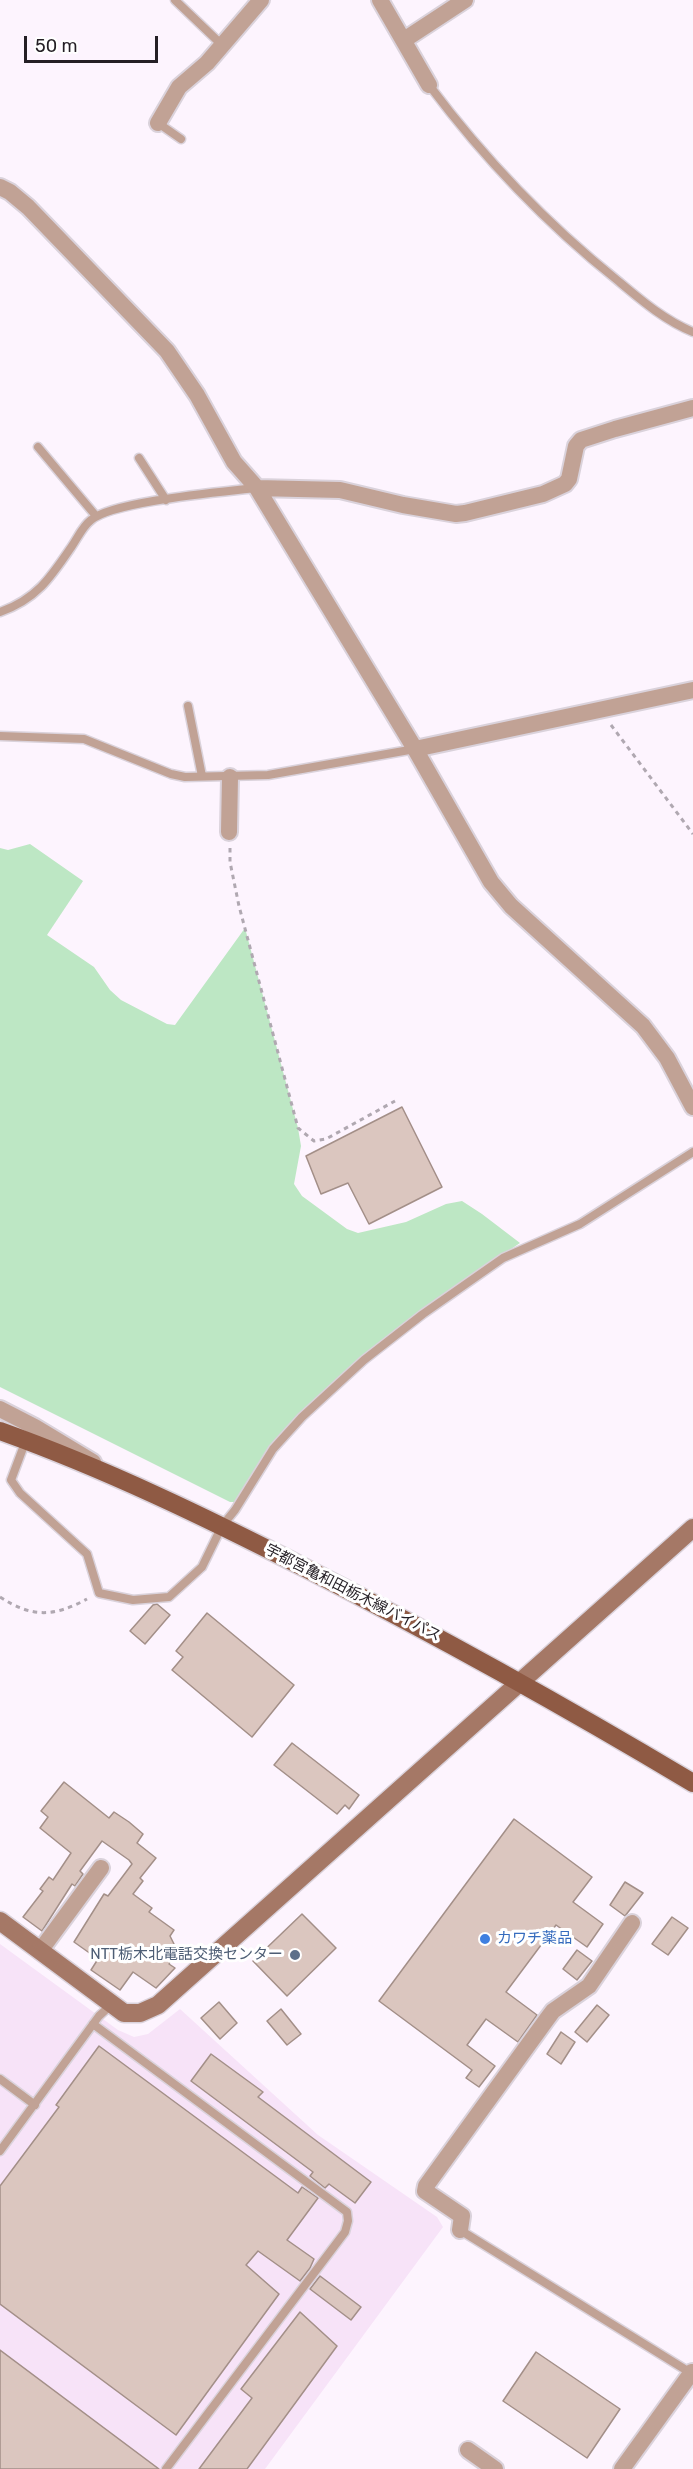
<!DOCTYPE html>
<html>
<head>
<meta charset="utf-8">
<style>
	body { margin:0 }
	#map { position:relative; width:693px; height:2469px; overflow:hidden; background:#fdf4fe; font-family:Rubik,sans-serif }
	canvas { display:block }
	.scale { position:absolute; left:24px; top:36px; width:134px; height:27px; box-sizing:border-box; border:3px solid #241f25; border-top:0; padding-left:8px; font-size:18px; line-height:21px; white-space:nowrap; color:#241f25; -webkit-text-stroke:4px #fff; paint-order:stroke }
</style>
</head>
<body>
<div id="map">
<canvas width="693" height="2469"></canvas>
<div class="scale">50 m</div>
</div>
<script>
const c = document.querySelector('canvas').getContext('2d');
c.lineJoin = 'round';
function fillPath(path, color) { c.fillStyle = color; c.fill(path, 'evenodd'); }
function strokePath(path, color, width, dash) { c.strokeStyle = color; c.lineWidth = width; c.lineCap = dash ? 'butt' : 'round'; c.setLineDash(dash || []); c.stroke(path); }
function drawText(font, color, halo, rows, align = 'center') {
  c.font = font + ' Rubik,"Noto Sans JP",sans-serif'; c.lineWidth = 6; c.setLineDash([]); c.textBaseline = 'middle'; c.strokeStyle = halo; c.fillStyle = color; for (const [text, x, y, turn = 0] of rows) {
    c.save(); c.translate(x, y); c.rotate((+turn || 0) * Math.PI / 180); c.textAlign = isNaN(turn) ? turn : align; if (halo) c.strokeText(text, 0, 0); c.fillText(text, 0, 0); c.restore();
  }
}
fillPath(new Path2D(`
	M 0,1944 L 118,2030 L 134,2037 L 148,2034 L 180,2009 L 318,2135 L 437,2217 L 443,2227 L 265,2469 L 0,2469 Z`), '#f7e3f8');
fillPath(new Path2D(`
	M 30,844 L 83,881 L 47,935 L 94,967 L 110,990 L 121,1000 L 167,1024 L 175,1025 L 245,928 L 298,1128 L 301,1146 L 294,1184 L 302,1196 L 347,1229 L 358,1233 L 406,1222 L 446,1204 L 462,1201 L 482,1214 L 520,1243 L 449,1291 L 381,1343 L 303,1412 L 237,1502 L 230,1502 L 0,1387 L 0,848 L 8,850 Z`), '#bde7c4');
const building = new Path2D(`
	M 402,1107 L 442,1187 L 369,1224 L 348,1183 L 321,1194 L 306,1156 Z
	M 157,1604 L 170,1615 L 145,1644 L 130,1631 L 153,1605 Z
	M 207,1613 L 294,1685 L 252,1737 L 172,1670 L 183,1657 L 176,1651 Z
	M 292,1743 L 359,1795 L 349,1809 L 345,1805 L 337,1814 L 274,1765 Z
	M 64,1782 L 109,1818 L 114,1812 L 129,1822 L 143,1834 L 137,1843 L 156,1858 L 140,1878 L 143,1881 L 133,1894 L 152,1908 L 149,1912 L 174,1930 L 170,1936 L 177,1950 L 169,1964 L 175,1968 L 156,1988 L 133,1972 L 120,1990 L 91,1970 L 98,1959 L 74,1942 L 104,1894 L 108,1896 L 132,1864 L 129,1860 L 102,1841 L 80,1871 L 83,1874 L 75,1886 L 72,1884 L 42,1931 L 23,1917 L 43,1891 L 40,1889 L 49,1877 L 53,1880 L 71,1853 L 40,1828 L 48,1817 L 41,1811 Z
	M 514,1819 L 592,1877 L 573,1902 L 603,1924 L 587,1947 L 556,1925 L 506,1992 L 537,2015 L 518,2042 L 486,2019 L 467,2045 L 495,2066 L 479,2087 L 466,2078 L 472,2070 L 379,2001 Z
	M 625,1882 L 643,1893 L 625,1916 L 610,1905 Z
	M 302,1914 L 336,1948 L 287,1996 L 253,1961 Z
	M 672,1917 L 688,1928 L 668,1955 L 652,1944 Z
	M 577,1950 L 592,1961 L 577,1980 L 563,1969 Z
	M 219,2002 L 237,2023 L 220,2039 L 201,2018 Z
	M 597,2005 L 609,2015 L 587,2042 L 575,2032 Z
	M 281,2009 L 301,2034 L 287,2045 L 267,2021 Z
	M 561,2032 L 575,2042 L 561,2064 L 547,2054 Z
	M 99,2046 L 298,2193 L 302,2187 L 318,2198 L 287,2240 L 314,2259 L 310,2268 L 300,2281 L 258,2251 L 246,2265 L 279,2294 L 176,2435 L 0,2304 L 0,2186 L 59,2107 L 56,2105 Z
	M 211,2054 L 263,2092 L 258,2097 L 371,2182 L 355,2203 L 329,2184 L 325,2188 L 310,2176 L 313,2172 L 191,2081 Z
	M 320,2276 L 361,2307 L 351,2320 L 310,2289 Z
	M 300,2312 L 337,2346 L 247,2469 L 199,2469 L 252,2398 L 241,2389 Z
	M 0,2350 L 159,2469 L 0,2469 Z
	M 536,2352 L 620,2409 L 587,2458 L 503,2401 Z`);
fillPath(building, '#dbc6bf');
strokePath(building, '#a38f88', 1.5);
const lane = new Path2D(`
	M 175,0 L 222,45
	M 429,85 C 483,157 547,224 617,280 C 641,300 664,320 693,332
	M 158,123 L 181,139
	M 38,447 L 96,516
	M 139,458 L 166,500
	M 0,612 C 37,599 51,577 72,546 C 78,537 83,526 91,520 C 113,501 223,492 256,488
	M 188,706 L 202,776
	M 0,736 L 84,739 L 171,774 L 185,777 L 268,775 L 415,749
	M 26,1440 L 11,1480 L 20,1493 L 87,1554 L 99,1593 L 133,1600 L 169,1597 L 202,1567 L 222,1526 L 235,1510 L 273,1449 L 302,1417 L 364,1360 L 423,1314 L 503,1258 L 580,1224 L 693,1152
	M 93,2024 L 347,2212 L 348,2221 L 345,2232 L 166,2469
	M 0,2079 L 35,2105
	M 0,2151 L 99,2016 L 111,2005
	M 460,2230 L 686,2370 L 693,2371`);
const street = new Path2D(`
	M 380,0 L 429,85
	M 404,40 L 465,0
	M 158,123 L 179,87 L 207,63 L 261,0
	M 0,187 L 10,192 L 28,207 L 167,351 L 197,395 L 234,462 L 257,488 L 415,749 L 491,882 L 511,906 L 643,1026 L 667,1058 L 693,1107
	M 257,488 L 340,490 L 403,505 L 456,514 L 465,513 L 543,494 L 565,484 L 569,479 L 576,446 L 581,440 L 615,429 L 693,408
	M 415,749 L 693,690
	M 229,832 L 230,777
	M 0,1409 L 35,1427 L 93,1462
	M 40,1951 L 101,1868
	M 460,2230 L 462,2216 L 425,2191 L 426,2186 L 547,2019 L 553,2011 L 589,1986 L 632,1923
	M 468,2450 L 495,2469
	M 622,2469 L 692,2372`);
const secondary = new Path2D(`
	M 0,1921 L 124,2013 L 140,2013 L 158,2005 L 693,1528`);
const primary = new Path2D(`
	M 0,1431 C 106,1469 207,1518 307,1569 C 438,1636 566,1707 693,1783`);
strokePath(lane, '#dad2db', 11);
strokePath(street, '#dad2db', 20);
strokePath(secondary, '#dad2db', 21);
strokePath(primary, '#dad2db', 21);
strokePath(new Path2D(`
	M 611,725 L 693,834
	M 230,848 L 230,862 L 239,906 L 298,1128 L 314,1141 L 326,1139 L 395,1101
	M 0,1597 C 32,1618 54,1617 87,1599`), '#b0a8b1', 3, [4.5, 4.5]);
strokePath(lane, '#c1a295', 8);
strokePath(street, '#c1a295', 16);
strokePath(secondary, '#a57866', 18);
strokePath(primary, '#8f5a44', 18);
for (const [x, y, r, color] of [
	[485,1939,6,"#3f7fe0"],
	[295,1955,6,"#5c6f8a"]
]) { const dot = new Path2D(); dot.arc(x, y, r, 0, 2 * Math.PI); c.fillStyle = color; c.fill(dot); strokePath(dot, '#fff', 2); }
drawText('15px', '#241f25', '#fff', [
	["宇都宮亀和田栃木線バイパス",353,1593,27]
]);
drawText('15px', '#366cbe', '#fff', [
	["カワチ薬品",497,1939]
], 'left');
drawText('15px', '#4e5e75', '#fff', [
	["NTT栃木北電話交換センター",283,1955]
], 'right');
</script>
</body>
</html>
